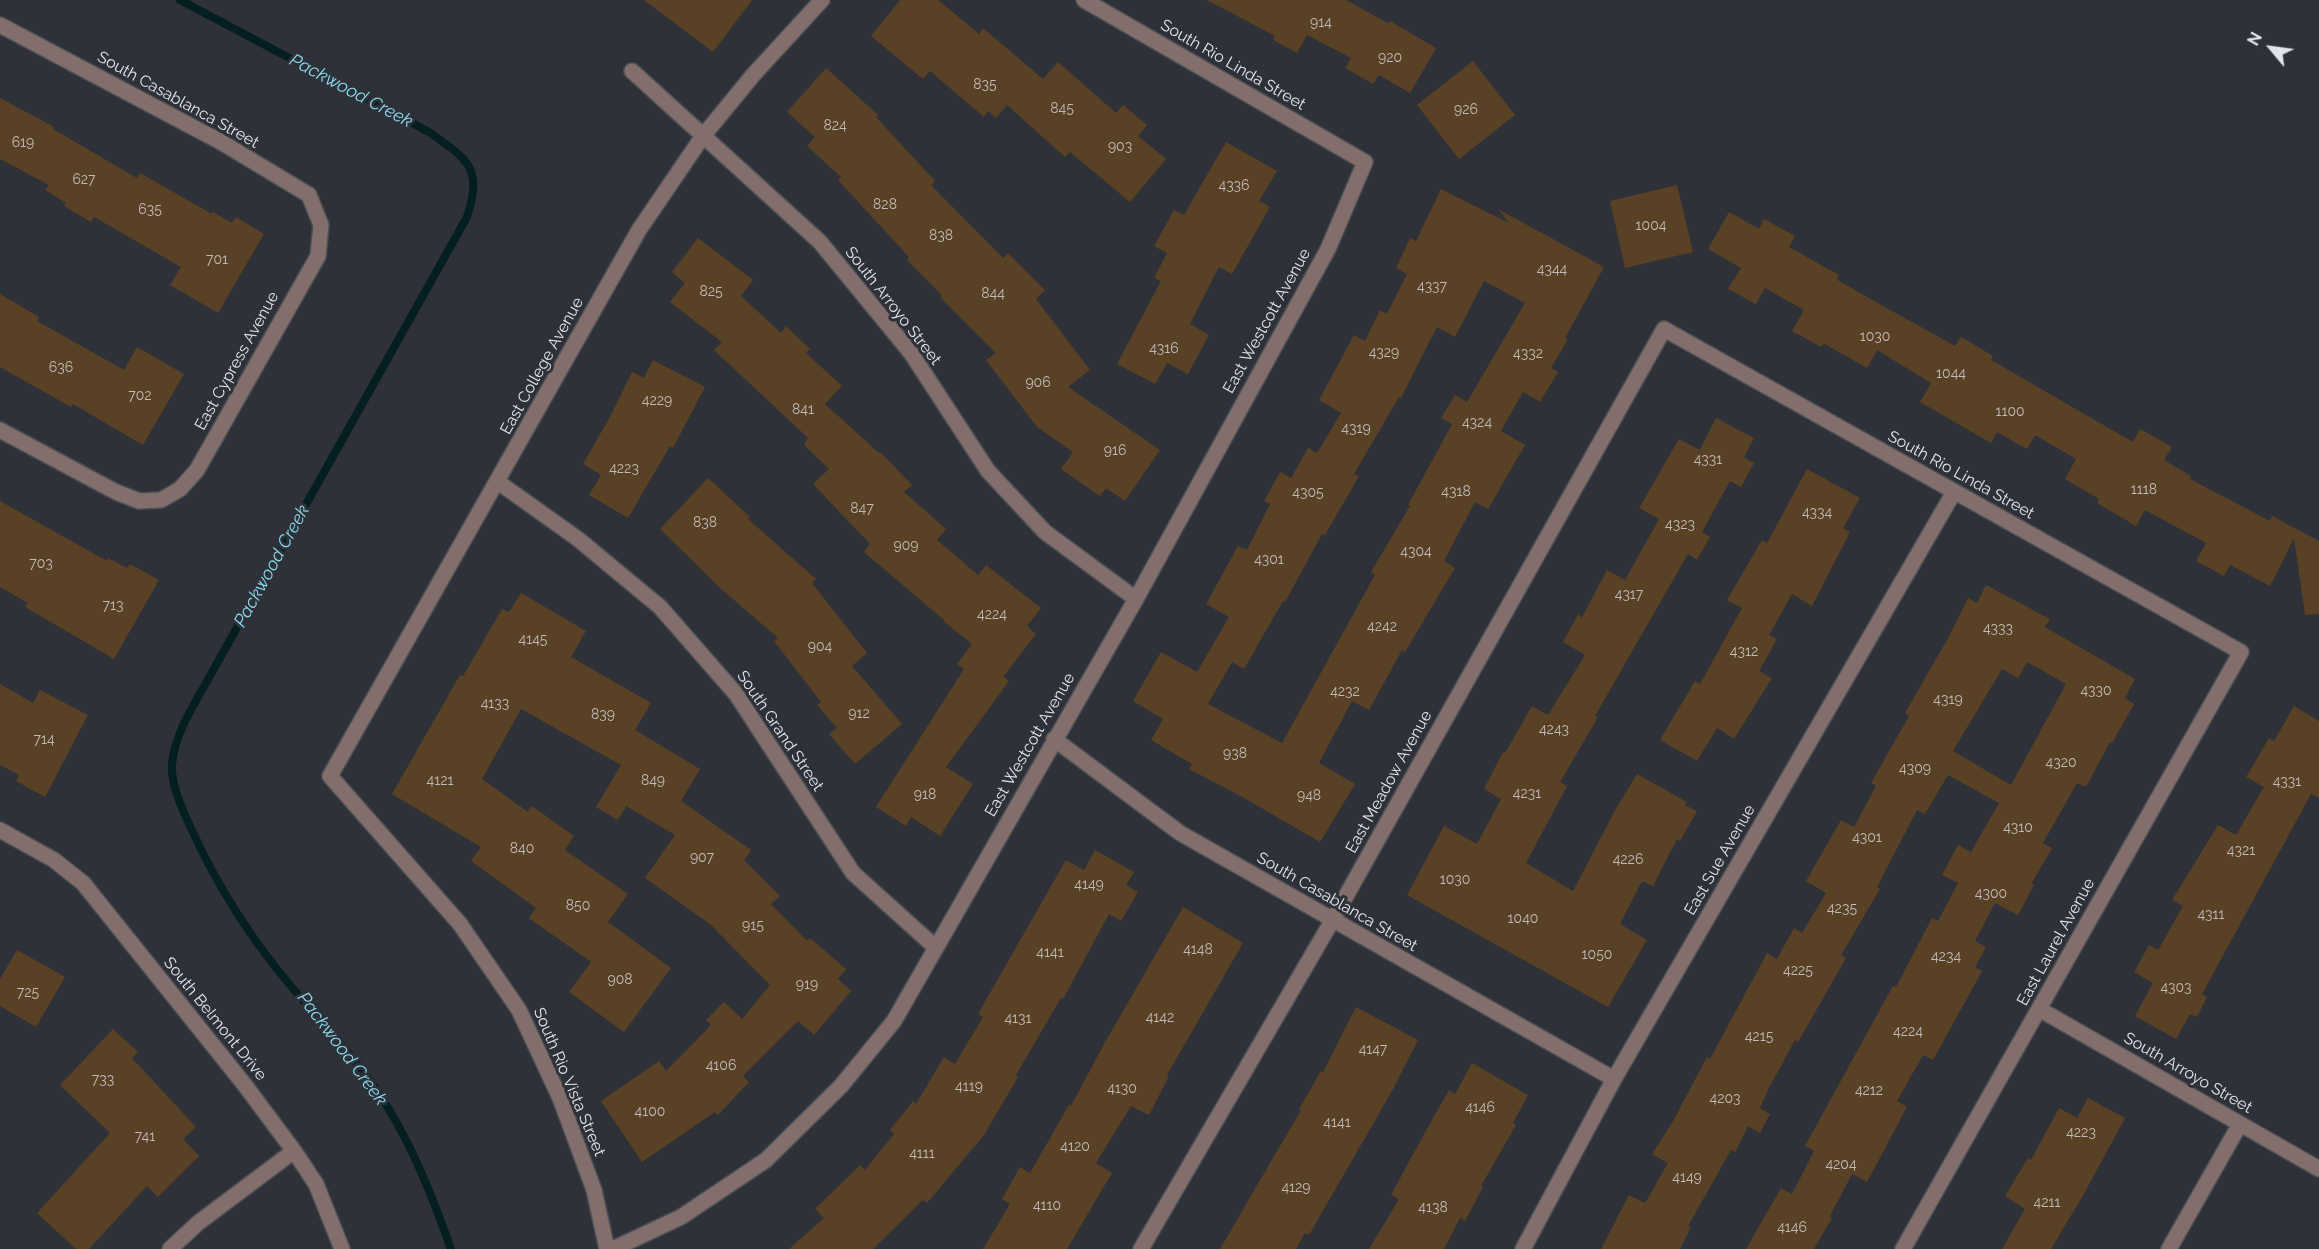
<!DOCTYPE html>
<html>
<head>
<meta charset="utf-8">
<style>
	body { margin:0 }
	#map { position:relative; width:2319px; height:1249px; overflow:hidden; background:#2f3139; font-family:Raleway,sans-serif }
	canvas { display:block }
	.north { position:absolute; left:2241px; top:18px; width:60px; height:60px; -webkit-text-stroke:4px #2f3139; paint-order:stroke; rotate:299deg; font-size:16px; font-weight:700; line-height:24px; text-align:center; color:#e3e4e9 }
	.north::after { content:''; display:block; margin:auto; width:21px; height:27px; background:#e3e4e9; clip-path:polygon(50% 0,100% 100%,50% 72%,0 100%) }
</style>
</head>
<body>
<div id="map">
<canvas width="2319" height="1249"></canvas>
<div class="north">N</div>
</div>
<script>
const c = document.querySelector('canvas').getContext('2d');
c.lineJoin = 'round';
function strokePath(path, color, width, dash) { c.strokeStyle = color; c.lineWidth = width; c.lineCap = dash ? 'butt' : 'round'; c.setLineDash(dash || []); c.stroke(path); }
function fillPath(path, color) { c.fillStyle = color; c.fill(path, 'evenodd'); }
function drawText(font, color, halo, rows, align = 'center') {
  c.font = font + ' Raleway,sans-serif'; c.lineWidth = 6; c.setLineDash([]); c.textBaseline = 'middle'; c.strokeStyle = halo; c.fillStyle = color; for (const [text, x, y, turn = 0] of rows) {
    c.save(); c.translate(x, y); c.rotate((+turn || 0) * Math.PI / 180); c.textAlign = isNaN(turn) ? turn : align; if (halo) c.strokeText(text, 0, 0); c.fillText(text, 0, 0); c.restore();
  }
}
strokePath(new Path2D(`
	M 180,0 L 429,132 C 468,160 483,167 467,217 L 211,674 C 196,702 174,733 172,765 C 171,786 182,808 190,826 C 216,884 253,942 295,991 C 322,1023 352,1054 376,1089 C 410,1139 431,1193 451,1249`), '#041e22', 8);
fillPath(new Path2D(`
	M 644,0 L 752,0 L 713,52 Z
	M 900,0 L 938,0 L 979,34 L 983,28 L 1043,79 L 1058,62 L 1116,113 L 1123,105 L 1147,125 L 1138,136 L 1166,159 L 1130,202 L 1070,152 L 1065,157 L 1007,105 L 996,118 L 988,111 L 984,117 L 930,71 L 923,79 L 871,36 Z
	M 1207,0 L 1346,0 L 1388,23 L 1390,21 L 1436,48 L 1410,93 L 1379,75 L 1373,84 L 1345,68 L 1351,58 L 1307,35 L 1297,53 L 1273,40 L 1275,36 Z
	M 1473,61 L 1515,115 L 1459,159 L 1417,105 Z
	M 826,68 L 878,115 L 876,117 L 935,181 L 931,185 L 1003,258 L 1008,253 L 1045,290 L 1036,299 L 1090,370 L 1068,387 L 1160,450 L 1125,501 L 1106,488 L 1100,496 L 1061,469 L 1073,452 L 1037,427 L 986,360 L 996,353 L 940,297 L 942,295 L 907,260 L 909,257 L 838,180 L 841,177 L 807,146 L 815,137 L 787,112 Z
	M 0,98 L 54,127 L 53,129 L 137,178 L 140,173 L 212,214 L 213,212 L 232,223 L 236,217 L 264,234 L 218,313 L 170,285 L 181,267 L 94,217 L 91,222 L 64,206 L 66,203 L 45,190 L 49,185 L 0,159 Z
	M 1226,142 L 1277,171 L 1259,201 L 1270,207 L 1232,274 L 1219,267 L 1190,324 L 1209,335 L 1188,374 L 1167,363 L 1155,384 L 1117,364 L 1161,281 L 1154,278 L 1167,253 L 1154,246 L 1174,210 L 1184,215 Z
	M 1677,185 L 1693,252 L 1625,268 L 1610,201 Z
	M 1441,189 L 1509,223 L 1498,209 L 1604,267 L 1565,338 L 1568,339 L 1551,368 L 1558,372 L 1540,402 L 1523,392 L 1501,431 L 1525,445 L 1488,509 L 1475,502 L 1444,561 L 1455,568 L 1405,652 L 1402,650 L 1369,710 L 1352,701 L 1319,763 L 1355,784 L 1320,842 L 1246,799 L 1189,769 L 1192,764 L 1151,740 L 1163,719 L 1133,701 L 1161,652 L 1197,672 L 1229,617 L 1206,604 L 1238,546 L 1247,550 L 1270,504 L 1264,501 L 1280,472 L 1291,478 L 1308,448 L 1317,453 L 1341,413 L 1319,400 L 1354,335 L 1365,341 L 1380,310 L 1387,314 L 1407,274 L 1396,268 L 1410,238 L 1416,241 ZM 1484,281 L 1525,303 L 1467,402 L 1455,395 L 1441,418 L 1452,424 L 1408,505 L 1410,506 L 1371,572 L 1375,575 L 1282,743 L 1208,704 L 1232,662 L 1244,669 L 1283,601 L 1285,602 L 1322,534 L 1325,535 L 1359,476 L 1354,474 L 1399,397 L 1401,398 L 1437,327 L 1455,337 Z
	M 1729,212 L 1759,229 L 1764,219 L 1795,236 L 1789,247 L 1839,275 L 1836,279 L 1874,301 L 1955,346 L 1961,337 L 1993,356 L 1991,360 L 2133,442 L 2140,429 L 2172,447 L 2164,460 L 2191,476 L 2190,479 L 2270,521 L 2272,516 L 2319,541 L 2319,614 L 2305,615 L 2294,538 L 2270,586 L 2230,565 L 2224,576 L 2196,561 L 2206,543 L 2145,510 L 2136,526 L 2097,503 L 2099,499 L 2065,479 L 2076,459 L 2035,435 L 2027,449 L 1997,432 L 1991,443 L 1920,402 L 1931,383 L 1877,350 L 1867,368 L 1823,343 L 1821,347 L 1792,331 L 1804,310 L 1765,288 L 1756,304 L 1728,289 L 1741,268 L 1708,249 Z
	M 698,238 L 753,280 L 741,296 L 781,333 L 786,326 L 810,349 L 806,353 L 842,386 L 825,404 L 879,453 L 880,452 L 912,485 L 904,492 L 946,529 L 937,540 L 978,575 L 986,565 L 1041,608 L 1027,626 L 1036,634 L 1003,677 L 1009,681 L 946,767 L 973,784 L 940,836 L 911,817 L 906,826 L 876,807 L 964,669 L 957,664 L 972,644 L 943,621 L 944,620 L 864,552 L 870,544 L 813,484 L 829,469 L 804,445 L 808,438 L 714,350 L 722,342 L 670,302 L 685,283 L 672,272 Z
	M 0,294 L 39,317 L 37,321 L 124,370 L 137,347 L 184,374 L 143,445 L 73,404 L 71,407 L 0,367 Z
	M 653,360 L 705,387 L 673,448 L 670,446 L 628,518 L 589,495 L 601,475 L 583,464 L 611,415 L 632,372 L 644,378 Z
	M 1716,418 L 1754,438 L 1744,457 L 1754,463 L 1741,487 L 1730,481 L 1702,532 L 1710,537 L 1697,560 L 1688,554 L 1595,716 L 1598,717 L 1560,782 L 1567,786 L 1526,863 L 1573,891 L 1613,814 L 1637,774 L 1687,802 L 1685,805 L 1697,811 L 1680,841 L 1677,839 L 1653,886 L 1642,881 L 1620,924 L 1647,940 L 1608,1007 L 1407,895 L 1444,826 L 1477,844 L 1501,799 L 1484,789 L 1503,752 L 1505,753 L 1532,706 L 1548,715 L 1585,655 L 1563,642 L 1578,615 L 1582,617 L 1607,570 L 1625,580 L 1659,519 L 1639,508 L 1679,439 L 1700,450 Z
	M 1807,469 L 1860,498 L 1843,528 L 1850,532 L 1812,606 L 1792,594 L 1769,635 L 1777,639 L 1759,671 L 1772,678 L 1734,739 L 1717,728 L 1697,761 L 1660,740 L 1695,681 L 1700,684 L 1742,608 L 1727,600 L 1762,540 L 1767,543 Z
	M 708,478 L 750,517 L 748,519 L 816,579 L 812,583 L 867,653 L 852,666 L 902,724 L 855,764 L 829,734 L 837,728 L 817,705 L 821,702 L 774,641 L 778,638 L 719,587 L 660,529 Z
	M 0,501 L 107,561 L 108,558 L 127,568 L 130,564 L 159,580 L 114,659 L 25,607 L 28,603 L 0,587 Z
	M 1986,585 L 2050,619 L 2045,627 L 2135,679 L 2125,698 L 2134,704 L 2112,743 L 2110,742 L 2086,787 L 2077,783 L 2043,843 L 2052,848 L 2031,884 L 2034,885 L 2018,915 L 1995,903 L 1975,941 L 1986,947 L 1975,967 L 1982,971 L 1933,1060 L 1923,1055 L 1897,1101 L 1907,1107 L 1867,1182 L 1852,1174 L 1830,1216 L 1832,1218 L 1814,1249 L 1746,1249 L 1781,1188 L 1792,1194 L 1814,1151 L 1805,1146 L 1893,986 L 1896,987 L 1932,918 L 1938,921 L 1958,883 L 1942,875 L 1958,845 L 1971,852 L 1999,803 L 1948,775 L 1925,814 L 1917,810 L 1877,887 L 1880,889 L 1841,955 L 1846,958 L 1798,1042 L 1795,1040 L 1768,1090 L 1760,1108 L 1770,1114 L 1760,1133 L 1748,1126 L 1735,1152 L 1731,1150 L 1688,1226 L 1691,1227 L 1680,1249 L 1601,1249 L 1629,1195 L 1645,1203 L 1668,1163 L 1652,1154 L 1672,1123 L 1707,1057 L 1710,1059 L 1767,953 L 1777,959 L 1794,928 L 1802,933 L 1826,893 L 1806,881 L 1841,820 L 1854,827 L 1876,786 L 1871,783 L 1909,716 L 1905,713 L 1947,640 L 1968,598 L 1977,603 ZM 2027,662 L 2066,684 L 2011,785 L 1953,751 L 2002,669 L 2018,678 Z
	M 521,593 L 586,631 L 571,657 L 651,703 L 635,730 L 700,769 L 681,801 L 751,850 L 744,860 L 780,896 L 771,904 L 807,941 L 810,938 L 846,969 L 838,979 L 851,991 L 814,1035 L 798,1021 L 743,1076 L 749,1082 L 718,1115 L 715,1112 L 642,1162 L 601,1101 L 659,1061 L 666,1071 L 711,1025 L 706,1020 L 724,1002 L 742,1019 L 770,985 L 710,924 L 645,878 L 675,835 L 626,806 L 618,820 L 596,807 L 621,765 L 521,709 L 482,779 L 528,812 L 532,806 L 574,836 L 565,850 L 628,894 L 608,922 L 671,968 L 624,1032 L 569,992 L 591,962 L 529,918 L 536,908 L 471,861 L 481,847 L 392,794 L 460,675 L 463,676 L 502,609 L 509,612 Z
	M 0,684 L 33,703 L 40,690 L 88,715 L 45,797 L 16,781 L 19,775 L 0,765 Z
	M 2294,706 L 2319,721 L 2319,798 L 2311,794 L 2202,994 L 2207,997 L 2197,1017 L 2190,1014 L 2176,1039 L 2135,1016 L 2153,983 L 2134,972 L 2149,945 L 2158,950 L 2183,906 L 2172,900 L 2218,825 L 2236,835 L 2264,787 L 2246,777 L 2269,738 L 2274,741 Z
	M 1095,850 L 1134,872 L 1126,885 L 1138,892 L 1121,921 L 1109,914 L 1063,999 L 1061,998 L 1016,1075 L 1018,1077 L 984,1135 L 927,1203 L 923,1200 L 873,1249 L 789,1249 L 824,1218 L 815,1209 L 860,1165 L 865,1170 L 894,1134 L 890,1130 L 913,1101 L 916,1104 L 944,1057 L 955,1064 L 983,1017 L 978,1014 L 1066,860 L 1084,870 Z
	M 1183,907 L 1243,943 L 1167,1075 L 1169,1076 L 1149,1115 L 1131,1106 L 1096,1163 L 1112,1173 L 1067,1249 L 983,1249 L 1010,1204 L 1002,1199 L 1020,1167 L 1030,1173 L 1069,1105 L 1071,1106 L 1104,1044 Z
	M 17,950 L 65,977 L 36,1027 L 0,1006 L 0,979 Z
	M 1356,1007 L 1418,1040 L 1392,1091 L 1309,1235 L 1305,1233 L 1296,1249 L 1220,1249 L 1301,1110 L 1299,1109 L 1321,1071 L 1323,1072 Z
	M 113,1029 L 138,1052 L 132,1058 L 196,1127 L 183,1139 L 199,1156 L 158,1197 L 147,1186 L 89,1249 L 76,1249 L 37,1213 L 110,1133 L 60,1085 Z
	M 1472,1063 L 1528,1095 L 1513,1123 L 1516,1125 L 1481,1186 L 1483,1187 L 1465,1221 L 1460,1218 L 1444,1249 L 1369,1249 L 1399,1199 L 1391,1195 L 1424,1134 L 1449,1090 L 1455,1094 Z
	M 2088,1098 L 2125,1118 L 2085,1192 L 2051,1249 L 2002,1249 L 2025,1209 L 2005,1196 L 2028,1158 L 2031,1160 L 2059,1108 L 2077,1118 Z`), '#594125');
const minor = new Path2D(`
	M 0,25 L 221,142 L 309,195 L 321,225 L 318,256 L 197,470 L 180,489 L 161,500 L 139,501 L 116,492 L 0,430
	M 632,71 L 820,242 L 911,353 L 988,471 L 1045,532 L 1136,599
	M 498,482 L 578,539 L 660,607 L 736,694 L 853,873 L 935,947
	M 1054,739 L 1180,833 L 1614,1079
	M 0,830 L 54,860 L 83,883 L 244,1084 L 294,1151 L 316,1184 L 342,1249
	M 2039,1009 L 2319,1169
	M 170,1249 L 198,1223 L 294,1151
	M 607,1249 L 594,1190 L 560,1098 L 519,1010 L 460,924 L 330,776 L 639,230 L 703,136 L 754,74 L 822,0
	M 613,1249 L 681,1217 L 766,1160 L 841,1086 L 894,1021 L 1136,599 L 1328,249 L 1365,162 L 1084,0
	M 1141,1249 L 1332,921 L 1664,329 L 2241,652 L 1903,1249
	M 1523,1249 L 1614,1079 L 1954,492
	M 2169,1249 L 2240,1124`);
strokePath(minor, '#4c4e55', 18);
strokePath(minor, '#826f6c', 15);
drawText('14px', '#c0bbb8', null, [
	["914",1321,23],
	["920",1390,58],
	["835",985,85],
	["845",1062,109],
	["926",1466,110],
	["824",835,126],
	["619",23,143],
	["903",1120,147],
	["627",84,180],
	["4336",1234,186],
	["828",885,205],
	["635",150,210],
	["1004",1651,226],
	["838",941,236],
	["701",217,260],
	["4344",1552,270],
	["4337",1432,287],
	["825",711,292],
	["844",993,294],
	["1030",1875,337],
	["4316",1164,349],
	["4329",1384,353],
	["4332",1528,354],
	["636",61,368],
	["1044",1951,374],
	["906",1038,383],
	["702",140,396],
	["4229",657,401],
	["841",803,410],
	["1100",2010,412],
	["4324",1477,423],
	["4319",1356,429],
	["916",1115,451],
	["4331",1708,460],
	["4223",624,469],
	["1118",2144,490],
	["4318",1456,492],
	["4305",1308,493],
	["847",862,509],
	["4334",1817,513],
	["838",705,523],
	["4323",1680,525],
	["909",906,546],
	["4304",1416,552],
	["4301",1269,560],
	["703",41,564],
	["4317",1629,595],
	["713",113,606],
	["4224",992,615],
	["4242",1382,627],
	["4333",1998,629],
	["4145",533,640],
	["904",820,647],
	["4312",1744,652],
	["4330",2096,691],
	["4232",1345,692],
	["4319",1948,700],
	["4133",495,704],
	["912",859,714],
	["839",603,715],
	["4243",1554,730],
	["714",44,740],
	["938",1235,754],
	["4320",2061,763],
	["4309",1915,769],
	["4121",440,781],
	["849",653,781],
	["4331",2287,782],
	["4231",1527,794],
	["918",925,795],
	["948",1309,796],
	["4310",2018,828],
	["4301",1867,838],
	["840",522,849],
	["4321",2241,851],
	["907",702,858],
	["4226",1628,860],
	["1030",1455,880],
	["4149",1089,885],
	["4300",1991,894],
	["850",578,906],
	["4235",1842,909],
	["4311",2211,915],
	["1040",1523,919],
	["915",753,926],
	["4148",1198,950],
	["4141",1050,953],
	["1050",1597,955],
	["4234",1946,957],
	["4225",1798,971],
	["908",620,980],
	["919",807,985],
	["4303",2176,988],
	["725",28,993],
	["4142",1160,1018],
	["4131",1018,1019],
	["4224",1908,1032],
	["4215",1759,1037],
	["4147",1373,1050],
	["4106",721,1066],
	["733",103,1080],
	["4119",969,1087],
	["4130",1122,1089],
	["4212",1869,1091],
	["4203",1725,1099],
	["4146",1480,1108],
	["4100",650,1112],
	["4141",1337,1123],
	["4223",2081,1133],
	["741",145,1137],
	["4120",1075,1147],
	["4111",922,1154],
	["4204",1841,1165],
	["4149",1687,1178],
	["4129",1296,1188],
	["4211",2047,1203],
	["4110",1047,1206],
	["4138",1433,1208],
	["4146",1792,1228]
]);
drawText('16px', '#e3e4e9', '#2f3139', [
	["South Rio Linda Street",1233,65,30],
	["South Casablanca Street",178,100,29],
	["South Arroyo Street",893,306,52],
	["East Westcott Avenue",1267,321,-61],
	["East Cypress Avenue",237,361,-61],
	["East College Avenue",542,366,-61],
	["South Rio Linda Street",1961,475,29],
	["South Grand Street",780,731,56],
	["East Westcott Avenue",1030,745,-60],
	["East Meadow Avenue",1389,782,-61],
	["East Sue Avenue",1720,860,-60],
	["South Casablanca Street",1337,902,30],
	["East Laurel Avenue",2056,942,-61],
	["South Belmont Drive",215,1019,51],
	["South Arroyo Street",2188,1073,30],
	["South Rio Vista Street",569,1082,67]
]);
drawText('italic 18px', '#88dbeb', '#2f3139', [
	["Packwood Creek",351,91,28],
	["Packwood Creek",272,566,-61],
	["Packwood Creek",342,1049,53]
]);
</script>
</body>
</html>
